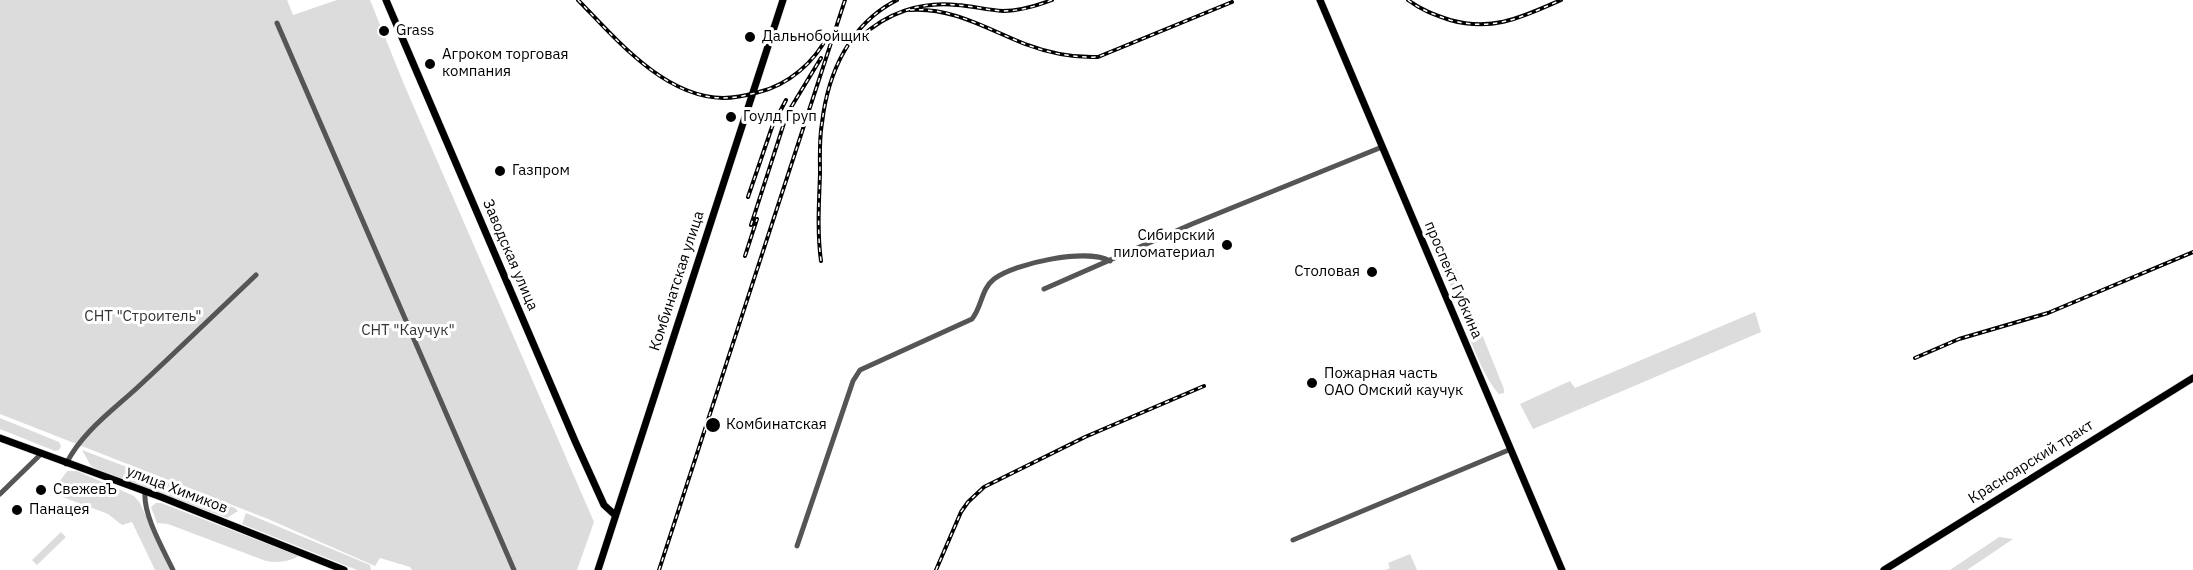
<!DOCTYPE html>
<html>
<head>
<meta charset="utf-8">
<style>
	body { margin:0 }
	canvas { display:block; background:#fff }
</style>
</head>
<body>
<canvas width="2193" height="570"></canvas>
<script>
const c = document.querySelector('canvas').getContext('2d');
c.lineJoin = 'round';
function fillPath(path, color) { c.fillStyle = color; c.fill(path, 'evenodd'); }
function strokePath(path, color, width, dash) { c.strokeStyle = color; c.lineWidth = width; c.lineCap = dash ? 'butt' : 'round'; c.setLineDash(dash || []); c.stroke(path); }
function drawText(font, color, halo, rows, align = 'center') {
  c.font = font + ' "IBM Plex Sans",sans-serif'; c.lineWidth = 6; c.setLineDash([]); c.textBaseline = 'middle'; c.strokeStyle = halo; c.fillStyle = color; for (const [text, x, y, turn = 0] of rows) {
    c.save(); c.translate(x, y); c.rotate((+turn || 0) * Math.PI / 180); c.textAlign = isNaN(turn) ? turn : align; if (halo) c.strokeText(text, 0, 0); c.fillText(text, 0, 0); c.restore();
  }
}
fillPath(new Path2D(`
	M 0,0 L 287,0 L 293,15 L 337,0 L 370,0 L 403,82 L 594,522 L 577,570 L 412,570 L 410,567 L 380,558 L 375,566 L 268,519 L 0,414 Z
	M 1446,254 L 1454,265 L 1504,389 L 1504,393 L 1499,394 C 1481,376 1460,313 1451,287 C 1448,280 1442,274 1440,266 C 1438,261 1438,263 1440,257 Z
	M 1755,312 L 1761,332 L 1533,429 L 1520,404 L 1570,381 L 1575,388 Z
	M 0,418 L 59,442 L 61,446 L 59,450 L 55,451 L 0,429 Z
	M 82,450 L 235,508 L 238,511 L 227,518 L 103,472 L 91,466 Z
	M 67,471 L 77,471 L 134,496 L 140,503 L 170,570 L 155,570 L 132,522 L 122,525 L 108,514 L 52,493 Z
	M 156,503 L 161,503 L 299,556 C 288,562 278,563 266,561 L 168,524 L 157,523 L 151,507 Z
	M 246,513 L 370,565 L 371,570 L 357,570 L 242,524 Z
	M 61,532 L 66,537 L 37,565 L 32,560 Z
	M 1999,537 L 2013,539 L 1967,570 L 1950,570 Z
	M 1410,554 L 1417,570 L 1385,570 L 1390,568 L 1388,563 Z`), '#dcdcdc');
const major = new Path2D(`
	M 386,0 L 575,441 L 604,505 L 615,515
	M 1320,0 L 1562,570
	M 0,438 L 161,497 L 344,570
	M 598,570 L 783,0
	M 1884,570 L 2193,378`);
strokePath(major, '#dbdbdb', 8);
strokePath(new Path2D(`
	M 277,23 L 514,570
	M 1044,289 L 1192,224 L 1382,147
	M 66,464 C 82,432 112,411 138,387 C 178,350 217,312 256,275
	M 145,492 C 143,515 163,549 173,570
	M 0,494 L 41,454
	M 1293,540 L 1511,449
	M 797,546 L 853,381 L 860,370 L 972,319 C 982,307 981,289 994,279 C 1015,263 1086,248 1110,261`), '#555', 5);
strokePath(major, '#000', 7);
const rail = new Path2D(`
	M 578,0 C 616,39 664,97 723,98 C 735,98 748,95 759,92 C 788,85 815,62 828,35
	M 1408,0 C 1421,10 1435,15 1450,20 C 1493,32 1522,17 1561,0
	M 910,10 C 952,7 987,29 1025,44 C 1049,53 1073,58 1098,57 L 1232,2
	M 860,38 C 886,13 921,1 957,5 C 972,6 987,10 1003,11 C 1020,11 1036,6 1052,0
	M 748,197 L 772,127 L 786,100
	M 751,225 L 787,114 L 821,58
	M 745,256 L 757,219
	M 821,261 C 817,231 819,203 820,174 C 820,157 819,140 822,123 C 828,72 850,24 897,0
	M 1915,358 L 1959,339 L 2048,313 L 2193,252
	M 659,570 L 845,0
	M 936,570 L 961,512 L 968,502 L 984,487 L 1085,437 L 1204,386`);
strokePath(rail, '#000', 4);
strokePath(rail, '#fff', 1.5, [4.5]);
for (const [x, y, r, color] of [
	[384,31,6,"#000"],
	[750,37,6,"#000"],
	[430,64,6,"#000"],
	[731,117,6,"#000"],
	[500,171,6,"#000"],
	[1227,245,6,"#000"],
	[1372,272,6,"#000"],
	[1312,383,6,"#000"],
	[713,425,8,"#000"],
	[41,490,6,"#000"],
	[17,510,6,"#000"]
]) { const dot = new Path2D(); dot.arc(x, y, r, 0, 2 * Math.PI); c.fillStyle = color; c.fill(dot); strokePath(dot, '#fff', 2); }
drawText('15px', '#000', '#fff', [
	["Grass",396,31],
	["Дальнобойщик",762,37],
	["Агроком торговая",442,55],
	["компания",442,72],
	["Гоулд Груп",743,117],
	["Газпром",512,171],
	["Сибирский",1215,236,"right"],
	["пиломатериал",1215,253,"right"],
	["Столовая",1360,272,"right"],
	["Пожарная часть",1324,374],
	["ОАО Омский каучук",1324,391],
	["Комбинатская",726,425],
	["СвежевЪ",53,490],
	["Панацея",29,510]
], 'left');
drawText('15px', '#000', '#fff', [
	["Заводская улица",510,255,67],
	["проспект Губкина",1453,280,67],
	["Комбинатская улица",677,281,-72],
	["Красноярский тракт",2031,462,-32],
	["улица Химиков",177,490,21]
]);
drawText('15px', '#333', '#fff', [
	["СНТ \"Строитель\"",143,317],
	["СНТ \"Каучук\"",408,331]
]);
</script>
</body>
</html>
